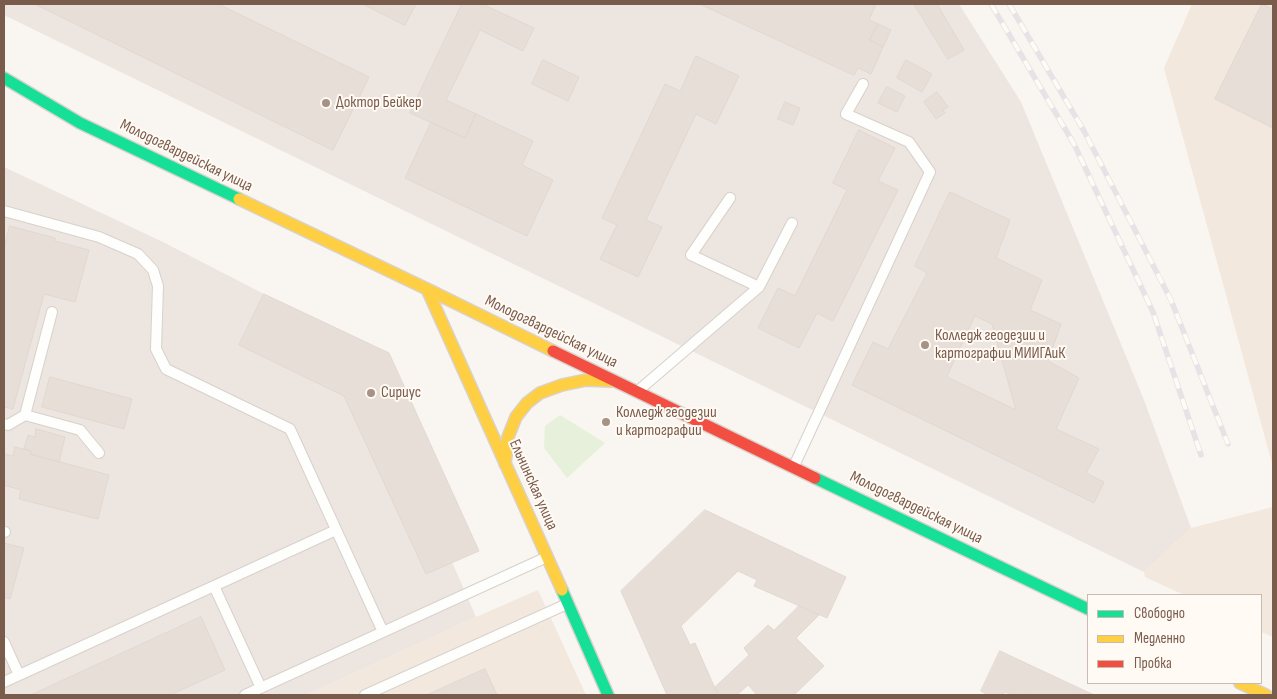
<!DOCTYPE html>
<html>
<head>
<meta charset="utf-8">
<style>
	body { margin:0 }
	#map { position:relative; width:1277px; height:699px; overflow:hidden; background:#f9f5f0; font-family:"Sofia Sans Condensed",sans-serif }
	canvas { display:block }
	.frame { position:absolute; inset:0; border:5px solid #7a5c4d; pointer-events:none }
	.legend { position:absolute; left:1087px; top:594px; width:175px; height:90px; box-sizing:border-box; background:#fffaf3; border:1px solid #cabbb1; margin:0; padding:6px 9px; list-style:none; font-size:15px; color:#7a5c4d }
	.legend li { display:flex; align-items:center; gap:10px; height:25px }
	.legend b { width:25px; border:1px solid #cabbb1 }
</style>
</head>
<body>
<div id="map">
<canvas width="1277" height="699"></canvas>
<div class="frame"></div>
<ul class="legend">
<li><b style="height:6px;background:#16e098"></b>Свободно</li>
<li><b style="height:6px;background:#ffcf43"></b>Медленно</li>
<li><b style="height:6px;background:#f24e42"></b>Пробка</li>
</ul>
</div>
<script>
const c = document.querySelector('canvas').getContext('2d');
c.lineJoin = 'round';
function fillPath(path, color) { c.fillStyle = color; c.fill(path, 'evenodd'); }
function strokePath(path, color, width, dash) { c.strokeStyle = color; c.lineWidth = width; c.lineCap = dash ? 'butt' : 'round'; c.setLineDash(dash || []); c.stroke(path); }
function drawText(font, color, halo, rows, align = 'center') {
  c.font = font + ' "Sofia Sans Condensed",sans-serif'; c.lineWidth = 4; c.setLineDash([]); c.textBaseline = 'middle'; c.strokeStyle = halo; c.fillStyle = color; for (const [text, x, y, turn = 0] of rows) {
    c.save(); c.translate(x, y); c.rotate((+turn || 0) * Math.PI / 180); c.textAlign = isNaN(turn) ? turn : align; if (halo) c.strokeText(text, 0, 0); c.fillText(text, 0, 0); c.restore();
  }
}
fillPath(new Path2D(`
	M 1192,4 L 1273,4 L 1273,467 L 1164,68 Z
	M 1273,507 L 1273,637 L 1261,632 L 1261,595 L 1184,595 L 1145,577 L 1144,572 L 1191,528 Z
	M 538,590 L 586,695 L 306,695 L 476,617 Z`), '#f2e8de');
fillPath(new Path2D(`
	M 4,4 L 959,4 L 1021,102 L 1144,400 L 1191,528 L 1144,572 L 4,15 Z
	M 4,167 L 163,242 L 264,294 L 389,353 L 452,562 L 476,617 L 306,695 L 4,695 Z`), '#ede5e0');
fillPath(new Path2D(`
	M 560,415 L 605,443 L 567,478 L 544,448 L 545,426 Z`), '#e7f0db');
const building = new Path2D(`
	M 35,4 L 218,4 L 369,77 L 333,150 Z
	M 363,4 L 416,4 L 405,25 Z
	M 462,4 L 482,4 L 534,28 L 523,51 L 480,30 L 446,100 L 476,114 L 465,138 L 410,113 Z
	M 700,4 L 876,4 L 869,20 L 878,24 L 870,40 L 883,47 L 871,74 L 858,68 L 854,75 Z
	M 914,4 L 937,4 L 964,50 L 948,59 Z
	M 1262,4 L 1273,9 L 1273,128 L 1215,99 Z
	M 878,24 L 891,30 L 883,47 L 870,40 Z
	M 696,56 L 739,76 L 716,124 L 696,114 L 646,220 L 662,227 L 638,277 L 600,259 L 617,225 L 602,218 L 665,84 L 680,91 Z
	M 543,60 L 579,77 L 568,101 L 532,84 Z
	M 906,60 L 932,74 L 922,92 L 897,78 Z
	M 887,87 L 905,96 L 897,112 L 878,103 Z
	M 937,92 L 948,107 L 943,110 L 945,113 L 936,119 L 924,102 Z
	M 785,102 L 800,108 L 793,125 L 778,119 Z
	M 476,114 L 533,141 L 522,165 L 553,180 L 527,236 L 405,178 L 431,122 L 465,138 Z
	M 859,130 L 895,148 L 878,181 L 898,190 L 833,321 L 817,313 L 799,348 L 758,328 L 778,288 L 795,296 L 847,190 L 833,183 Z
	M 950,192 L 1010,220 L 996,258 L 1042,280 L 1030,310 L 1061,324 L 1048,361 L 1079,378 L 1056,429 L 1099,449 L 1086,473 L 1104,482 L 1094,503 L 852,385 L 873,342 L 888,349 L 927,273 L 915,266 ZM 975,316 L 992,324 L 1016,410 L 947,377 Z
	M 10,226 L 55,238 L 55,241 L 89,250 L 75,302 L 44,294 L 13,409 L 4,407 L 4,248 Z
	M 264,294 L 389,353 L 479,551 L 426,574 L 344,396 L 239,345 Z
	M 50,377 L 132,399 L 124,429 L 42,407 Z
	M 36,429 L 65,437 L 59,462 L 30,454 L 31,451 L 24,449 L 28,435 L 35,437 Z
	M 15,447 L 31,451 L 30,454 L 109,475 L 98,519 L 19,499 L 21,490 L 4,485 L 4,454 L 13,456 Z
	M 705,510 L 846,577 L 827,618 L 754,586 L 757,580 L 738,571 L 681,626 L 690,645 L 695,643 L 718,695 L 667,695 L 621,591 Z
	M 4,543 L 24,548 L 10,599 L 4,597 Z
	M 799,606 L 819,615 L 796,638 L 824,666 L 794,695 L 757,695 L 748,685 L 737,695 L 718,695 L 715,687 L 749,655 L 744,648 L 768,625 L 774,630 Z
	M 201,617 L 225,670 L 170,695 L 31,695 Z
	M 1000,651 L 1094,695 L 1033,695 L 1028,693 L 1027,695 L 1012,695 L 1005,692 L 1003,695 L 988,695 L 981,691 Z
	M 485,669 L 497,695 L 427,695 Z`);
fillPath(building, '#e6ded7');
strokePath(building, '#e2d8d2', 1);
const lane = new Path2D(`
	M 730,198 L 691,255 L 759,287
	M 4,211 L 99,237 L 138,254 L 153,270 L 158,286 L 156,349 L 166,369 L 290,429 L 383,632
	M 639,390 L 759,287 L 792,223
	M 25,415 L 80,430 L 99,453
	M 4,424 L 8,425 L 25,415 L 52,312
	M 794,466 L 930,172 L 909,142 L 846,114 L 863,84
	M 4,532 L 5,532
	M 214,586 L 336,530
	M 4,642 L 19,675
	M 4,682 L 214,586 L 261,688
	M 245,695 L 547,557
	M 365,695 L 567,604`);
const fast = new Path2D(`
	M 4,78 L 80,123 L 239,199
	M 815,478 L 1088,609
	M 562,590 L 608,695`);
const slow = new Path2D(`
	M 239,199 L 427,289 L 553,351
	M 427,289 L 562,590
	M 505,464 L 508,437 L 516,417 L 527,403 L 540,393 L 562,385 L 586,380 L 611,381
	M 1240,683 L 1266,695`);
const jam = new Path2D(`
	M 553,351 L 815,478`);
strokePath(lane, '#d7d1cb', 12);
strokePath(fast, '#d9d2cb', 14);
strokePath(slow, '#d9d2cb', 14);
strokePath(jam, '#d9d2cb', 14);
strokePath(lane, '#fefefd', 10);
strokePath(fast, '#16e098', 11);
strokePath(slow, '#ffcf43', 11);
strokePath(jam, '#f24e42', 11);
const rail = new Path2D(`
	M 991,4 L 1074,144 L 1153,312 L 1201,455
	M 1009,4 L 1084,131 L 1171,300 L 1228,444`);
strokePath(rail, '#e6e3e7', 5.5);
strokePath(rail, '#fffaf3', 4, [11]);
for (const [x, y, r, color] of [
	[326,103,5,"#a69286"],
	[925,345,5,"#a69286"],
	[371,393,5,"#a69286"],
	[606,422,5,"#a69286"]
]) { const dot = new Path2D(); dot.arc(x, y, r, 0, 2 * Math.PI); c.fillStyle = color; c.fill(dot); strokePath(dot, '#fffaf3', 2); }
drawText('16px', '#7a5c4d', '#fffaf3', [
	["Доктор Бейкер",336,103],
	["Колледж геодезии и",935,336],
	["картографии МИИГАиК",935,354],
	["Сириус",381,393],
	["Колледж геодезии",616,413],
	["и картографии",616,431]
], 'left');
drawText('16px', '#7a5c4d', '#fffaf3', [
	["Молодогвардейская улица",186,156,26],
	["Молодогвардейская улица",551,332,26],
	["Ельнинская улица",533,485,66],
	["Молодогвардейская улица",916,508,26]
]);
</script>
</body>
</html>
